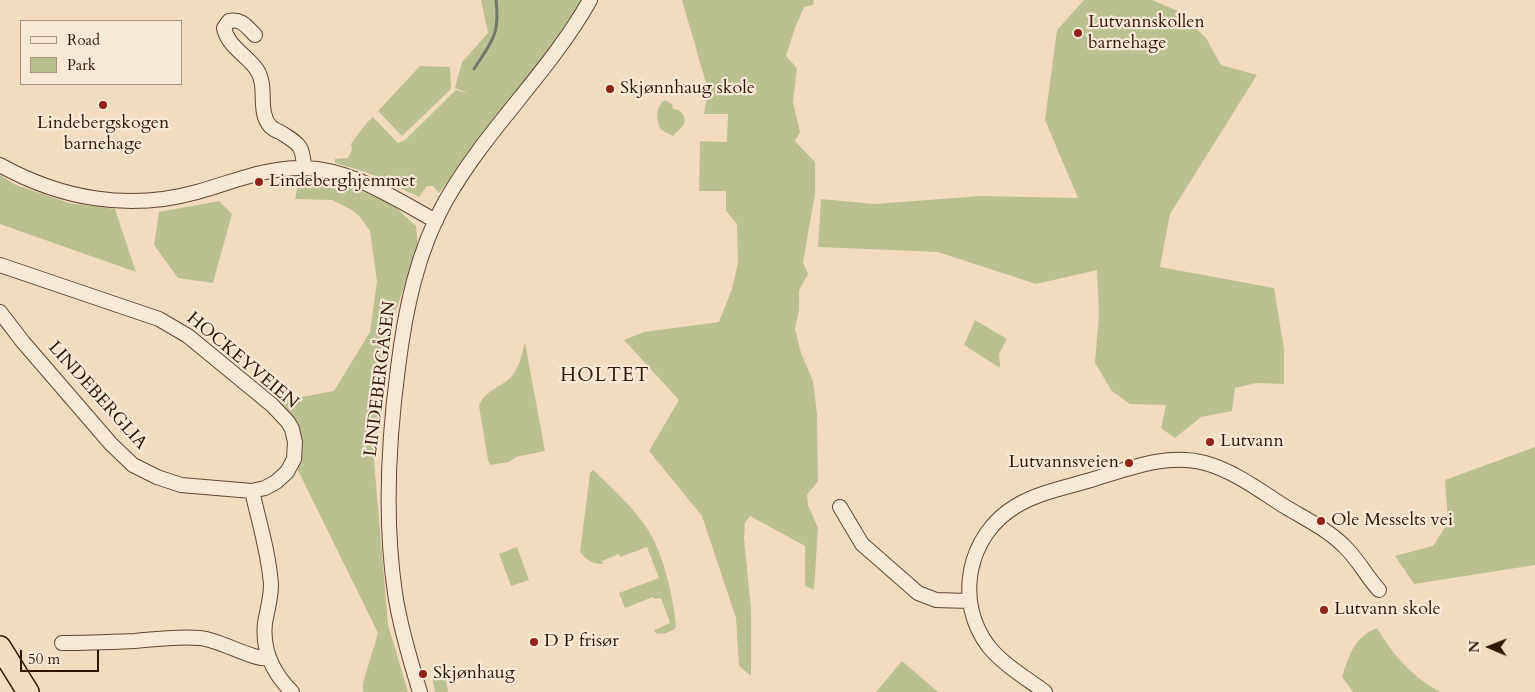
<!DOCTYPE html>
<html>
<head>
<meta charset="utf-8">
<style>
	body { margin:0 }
	#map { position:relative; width:1535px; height:692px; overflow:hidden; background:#f1ddbe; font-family:Cardo,serif }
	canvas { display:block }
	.legend { position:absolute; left:20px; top:20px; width:162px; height:65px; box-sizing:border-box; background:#f6e9d5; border:1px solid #a79480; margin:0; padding:6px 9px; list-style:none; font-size:15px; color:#311500 }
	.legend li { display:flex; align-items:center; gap:10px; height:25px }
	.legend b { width:25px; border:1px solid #a79480 }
	.north { position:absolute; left:1465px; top:622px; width:50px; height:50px; -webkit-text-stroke:4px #f6e9d5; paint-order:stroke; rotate:271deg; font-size:14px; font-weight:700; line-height:20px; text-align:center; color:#311500 }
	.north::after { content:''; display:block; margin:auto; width:18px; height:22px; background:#311500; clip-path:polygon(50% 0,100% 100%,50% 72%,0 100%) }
	.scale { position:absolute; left:20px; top:650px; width:79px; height:22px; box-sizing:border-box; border:2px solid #311500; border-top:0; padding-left:6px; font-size:15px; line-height:18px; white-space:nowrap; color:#311500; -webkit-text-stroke:4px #f6e9d5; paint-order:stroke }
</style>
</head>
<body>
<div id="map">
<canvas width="1535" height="692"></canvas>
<ul class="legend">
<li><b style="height:6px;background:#f6e9d5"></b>Road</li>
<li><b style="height:14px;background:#bbc091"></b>Park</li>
</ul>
<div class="north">N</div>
<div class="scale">50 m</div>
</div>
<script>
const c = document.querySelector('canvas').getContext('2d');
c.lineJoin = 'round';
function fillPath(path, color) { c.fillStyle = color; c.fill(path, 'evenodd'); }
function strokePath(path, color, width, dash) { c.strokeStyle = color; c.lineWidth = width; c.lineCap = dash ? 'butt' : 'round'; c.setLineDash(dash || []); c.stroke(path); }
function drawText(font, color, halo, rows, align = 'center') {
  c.font = font + ' Cardo,serif'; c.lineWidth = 4.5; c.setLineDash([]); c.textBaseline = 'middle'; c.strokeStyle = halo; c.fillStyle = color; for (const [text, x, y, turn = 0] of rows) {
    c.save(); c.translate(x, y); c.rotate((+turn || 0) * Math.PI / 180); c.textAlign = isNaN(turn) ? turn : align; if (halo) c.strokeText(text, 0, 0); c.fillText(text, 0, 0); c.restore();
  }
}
fillPath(new Path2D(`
	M 481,0 L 583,0 L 527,80 L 439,193 L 433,186 L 427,186 L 419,197 L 366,172 L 335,163 L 335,159 L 348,158 L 352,150 L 351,144 C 356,137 368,120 373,117 L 398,143 L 405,140 L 456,90 L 469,94 L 455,88 L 462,62 L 488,33 Z
	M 682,0 L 814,0 L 813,5 L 804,7 L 795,28 L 786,56 L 797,68 L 793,102 L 800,132 L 795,141 L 815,162 L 815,194 L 803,262 L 808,274 L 799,290 L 799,310 L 795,329 L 801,353 L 813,381 L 817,414 L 818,481 L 807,495 L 808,505 L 818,528 L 814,590 L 805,586 L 805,546 L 750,516 L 745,523 L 744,538 L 751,609 L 751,676 L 739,666 L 736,618 L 702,516 L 649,451 L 679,400 L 624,340 L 644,332 L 719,322 L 732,289 L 738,263 L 737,224 L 726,211 L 726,191 L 699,191 L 700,141 L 727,142 L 728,114 L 704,114 L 708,90 Z
	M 1084,0 L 1152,0 L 1178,11 L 1206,38 L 1221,65 L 1257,75 L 1170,214 L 1160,267 L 1274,288 L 1284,349 L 1284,384 L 1256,383 L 1235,388 L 1232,411 L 1201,417 L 1175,438 L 1161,428 L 1166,405 L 1130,404 L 1112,391 L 1095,363 L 1099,314 L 1097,270 L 1036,284 L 938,252 L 818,247 L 821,199 L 874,204 L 981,196 L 1078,198 L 1045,120 L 1057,30 Z
	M 420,66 L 450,67 L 451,89 L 402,136 L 378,111 Z
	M 665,100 L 672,104 L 673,109 L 679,110 C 691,122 682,127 673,136 L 661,130 C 656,121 655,106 665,100 Z
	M 0,175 L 16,185 L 69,203 L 115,209 L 136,272 L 0,224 Z
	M 300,175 L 333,179 L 392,204 L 416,226 L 418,246 L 392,322 L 374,460 L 388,625 L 408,692 L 363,692 L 363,683 L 378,633 L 289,452 L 289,417 L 280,401 L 334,391 L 370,332 L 377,281 L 370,231 L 360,217 L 352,210 L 332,200 L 295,199 Z
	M 219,201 L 232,214 L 213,283 L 178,278 L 154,245 L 159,212 Z
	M 975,320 L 1007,339 L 999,354 L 1000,368 L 964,345 Z
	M 525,343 L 545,451 L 516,457 L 509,462 L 490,465 L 488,460 L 479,406 C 485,390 500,388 511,377 C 520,367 521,355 525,343 Z
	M 1535,447 L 1535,565 L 1414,584 L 1395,556 L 1433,546 L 1448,523 L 1445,480 Z
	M 593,470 C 611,487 638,512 650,533 C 664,557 674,600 676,627 C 671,632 664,635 656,633 L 654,630 L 670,623 L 661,598 L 655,599 L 653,597 L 625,608 L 619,593 L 659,578 L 647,547 L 620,557 L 619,554 L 602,561 L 603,564 C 593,565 586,559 580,552 L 590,473 Z
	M 517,547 L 529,580 L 511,586 L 499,554 Z
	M 1377,628 C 1393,655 1412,677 1440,692 L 1353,692 L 1342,677 C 1350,654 1353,638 1377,628 Z
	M 902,661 L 938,692 L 876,692 Z
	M 443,663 L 448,692 L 435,692 L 432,675 L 436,666 Z`), '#bbc091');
strokePath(new Path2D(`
	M 474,69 C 492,41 500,35 496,0`), '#717a67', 3);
const minor = new Path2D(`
	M 255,35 C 247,27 241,18 229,21 L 224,28 C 228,47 247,55 257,70 C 268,87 257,111 270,126 C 273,129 277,131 280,132 C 299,144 303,145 304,168
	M 0,165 C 61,199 129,211 197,192 C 233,182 266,167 304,168 C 352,169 395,199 436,221
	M 0,265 L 159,319 L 188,336 L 272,405 L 288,422 L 292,429 L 295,442 L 294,459 L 287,472 L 276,482 L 265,488 L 252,491
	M 0,312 L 23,342 L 111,444 L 133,465 L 157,477 L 181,485 L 252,491 C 259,522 269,554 271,585 C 271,598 267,611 265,623 C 262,650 273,673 292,692
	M 840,507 L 862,544 L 918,593 L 936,600 L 970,601
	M 62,643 C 86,643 111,642 135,641 C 156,639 178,636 200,638 C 221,640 254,661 269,658
	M 420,692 C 410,660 400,627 395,593 C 384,518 388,443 398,368 C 405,311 417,252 445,202 C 486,129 549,73 590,0
	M 1045,692 C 1026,678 1004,665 989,647 C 954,602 967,535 1016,506 C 1039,492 1068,487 1094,479 C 1130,468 1167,453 1205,463 C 1234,471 1259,490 1284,506 C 1304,518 1327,529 1344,546 C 1358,559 1366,576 1379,590`);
const highway = new Path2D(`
	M 0,647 L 28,692`);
strokePath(minor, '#614730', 16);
strokePath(highway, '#311500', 24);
strokePath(minor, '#f6e9d5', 14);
strokePath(highway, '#f1ddbe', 21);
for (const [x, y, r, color] of [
	[1078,33,5,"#8f2418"],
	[610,89,5,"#8f2418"],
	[103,105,5,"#8f2418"],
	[259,182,5,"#8f2418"],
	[1210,442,5,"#8f2418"],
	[1129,463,5,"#8f2418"],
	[1321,521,5,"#8f2418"],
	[1324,610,5,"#8f2418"],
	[534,642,5,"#8f2418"],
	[423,674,5,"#8f2418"]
]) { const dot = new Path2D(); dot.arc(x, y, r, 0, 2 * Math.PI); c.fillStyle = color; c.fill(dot); strokePath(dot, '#f6e9d5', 2); }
drawText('18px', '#311500', '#f6e9d5', [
	["Lutvannskollen",1088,23],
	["barnehage",1088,44],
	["Skjønnhaug skole",620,89],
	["Lindebergskogen",103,124,"center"],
	["barnehage",103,145,"center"],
	["Lindeberghjemmet",269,182],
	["Lutvann",1220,442],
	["Lutvannsveien",1119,463,"right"],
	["Ole Messelts vei",1331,521],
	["Lutvann skole",1334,610],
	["D P frisør",544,642],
	["Skjønhaug",433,674]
], 'left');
drawText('18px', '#311500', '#f6e9d5', [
	["HOCKEYVEIEN",242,361,40],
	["LINDEBERGÅSEN",381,379,-83],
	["LINDEBERGLIA",97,396,48]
]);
c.letterSpacing = '1px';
drawText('19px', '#311500', '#f6e9d5', [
	["HOLTET",605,377]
]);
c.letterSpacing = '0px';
</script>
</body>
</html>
